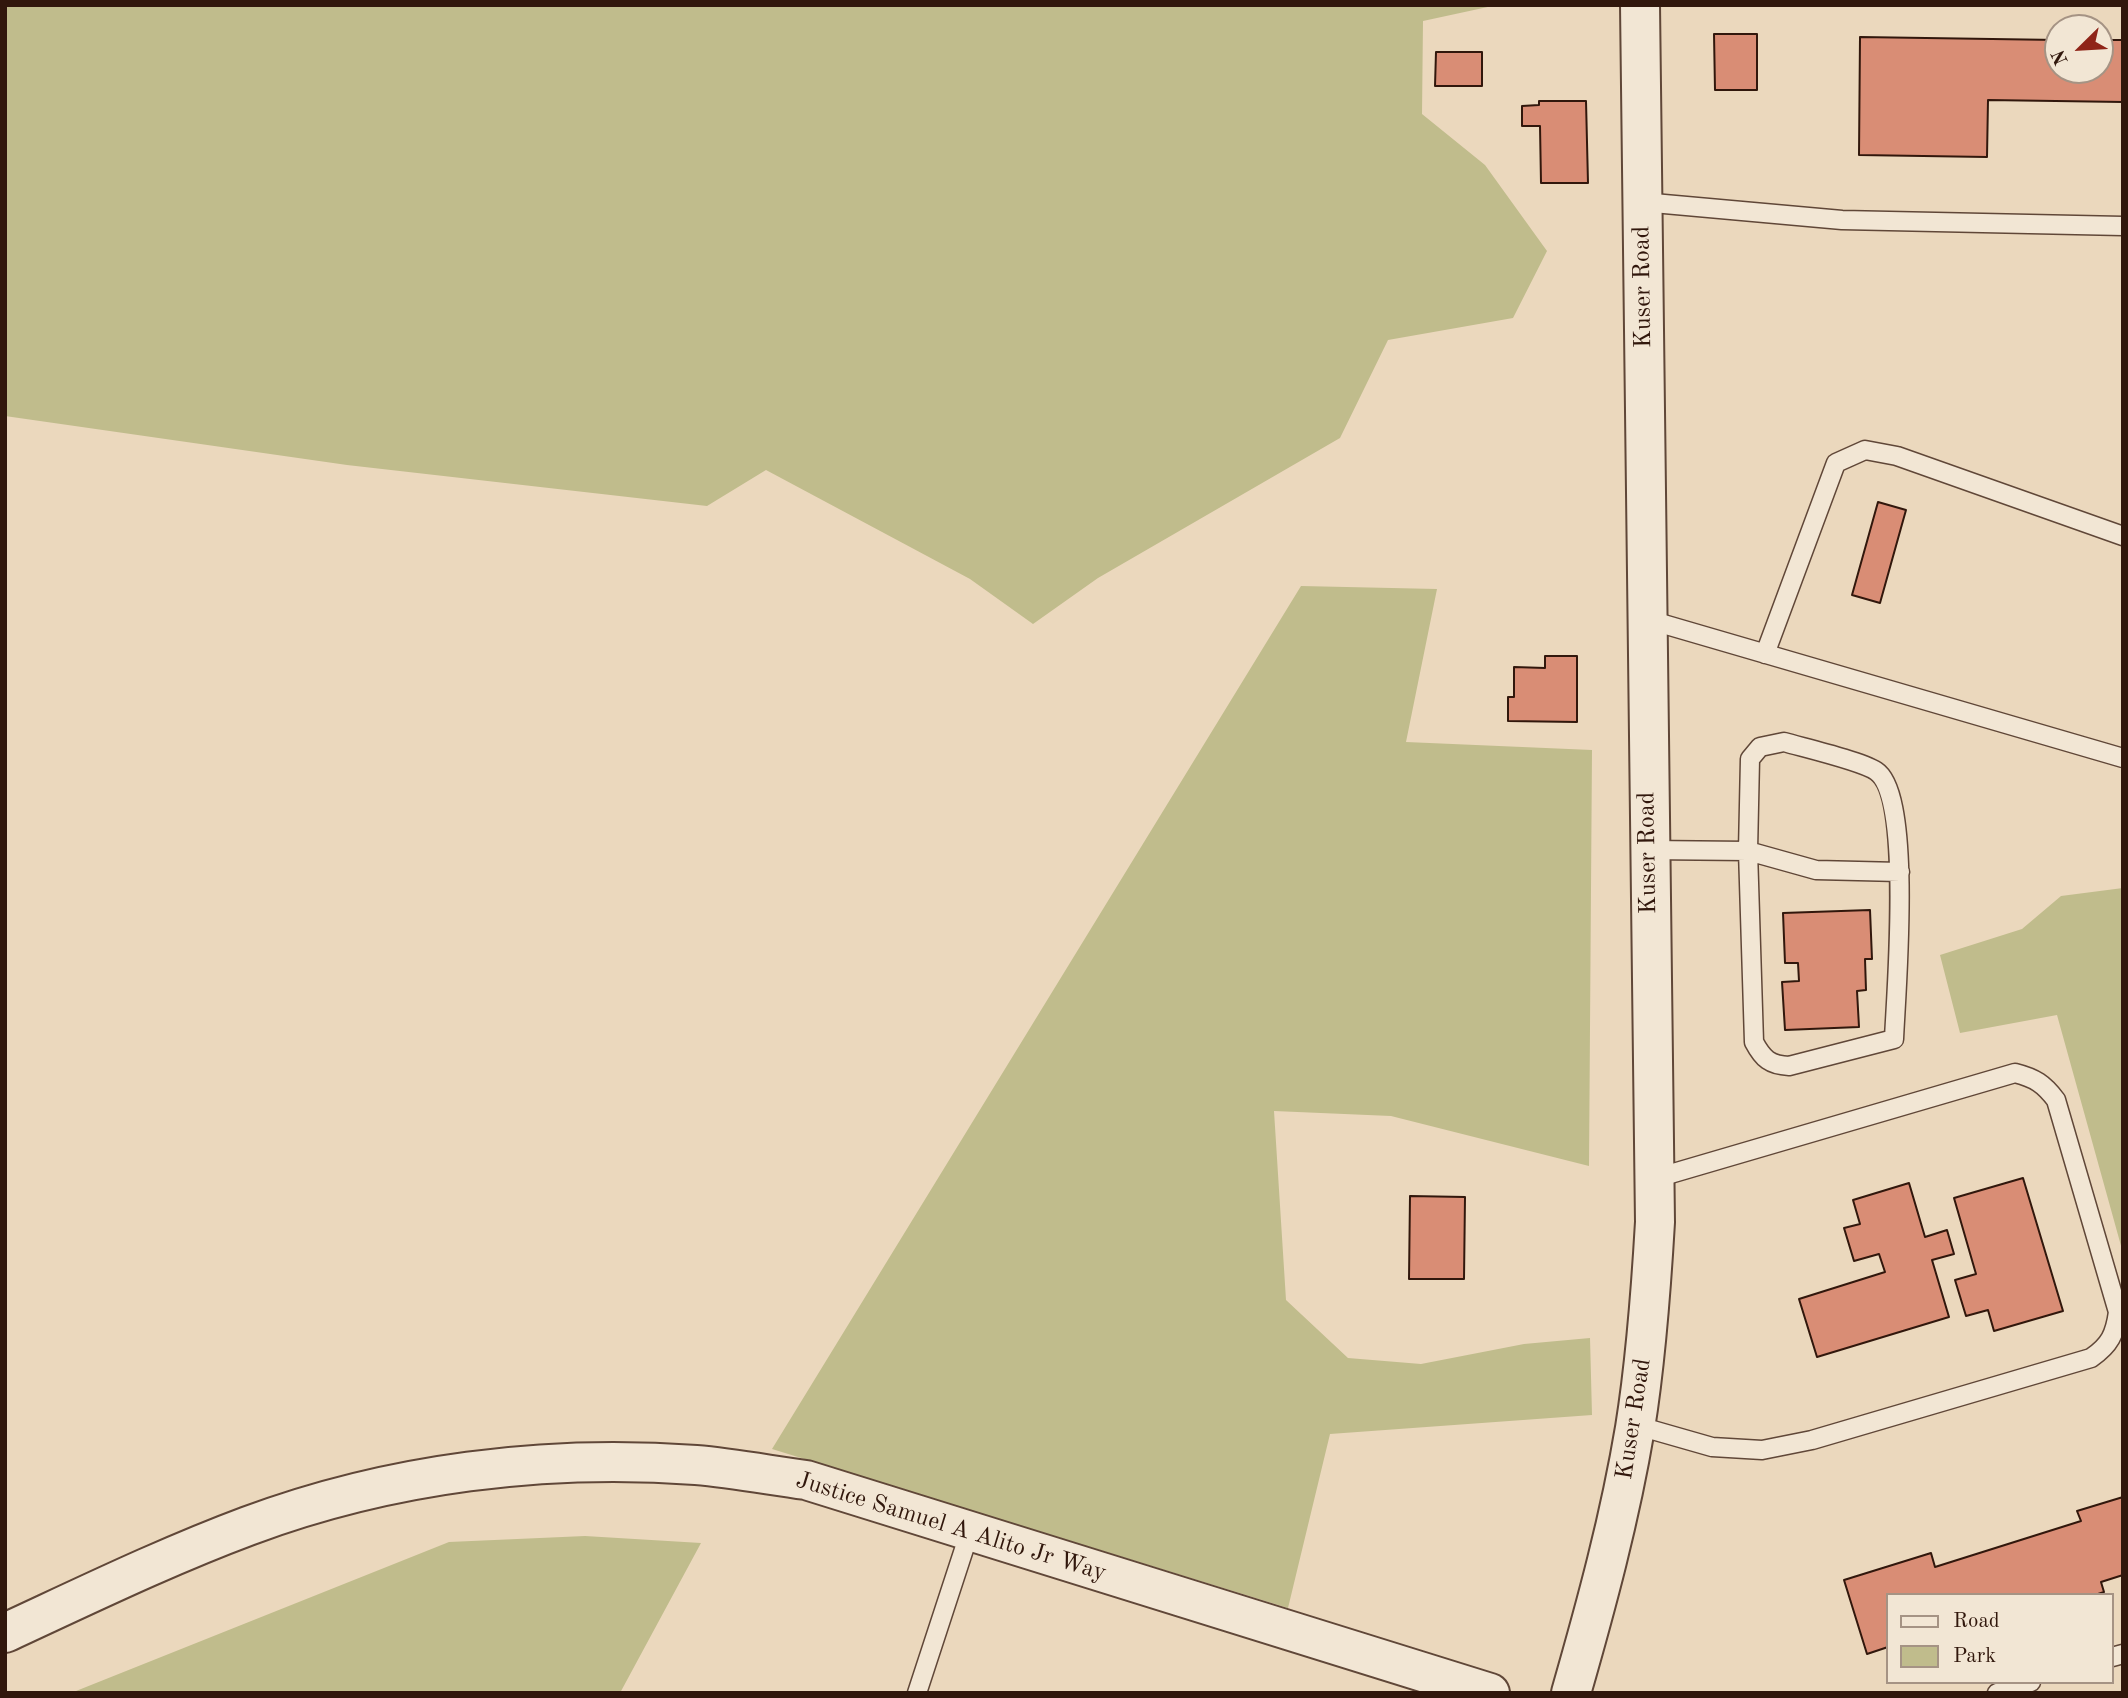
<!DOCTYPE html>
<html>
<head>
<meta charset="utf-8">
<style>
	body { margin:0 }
	#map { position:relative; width:2128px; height:1698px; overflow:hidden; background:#ebd8bd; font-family:"Old Standard TT",serif }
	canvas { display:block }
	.frame { position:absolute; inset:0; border:7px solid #31170c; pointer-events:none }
	.legend { position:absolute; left:1886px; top:1593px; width:228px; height:91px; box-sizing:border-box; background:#f2e6d4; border:2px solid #a59384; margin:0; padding:9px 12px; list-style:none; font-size:21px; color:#31170c }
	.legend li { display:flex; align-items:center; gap:14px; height:35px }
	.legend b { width:35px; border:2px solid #a59384 }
	.north { position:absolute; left:2044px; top:14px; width:70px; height:70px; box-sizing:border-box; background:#f2e6d4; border:2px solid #a59384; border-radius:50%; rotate:246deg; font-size:19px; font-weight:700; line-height:28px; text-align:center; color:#31170c }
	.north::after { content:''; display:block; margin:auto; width:24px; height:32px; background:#8f2418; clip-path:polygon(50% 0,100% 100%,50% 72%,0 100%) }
</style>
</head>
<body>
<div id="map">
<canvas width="2128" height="1698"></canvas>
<div class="frame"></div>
<ul class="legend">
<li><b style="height:9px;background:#f2e6d4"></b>Road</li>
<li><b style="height:19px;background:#c0bc8c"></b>Park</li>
</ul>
<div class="north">N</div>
</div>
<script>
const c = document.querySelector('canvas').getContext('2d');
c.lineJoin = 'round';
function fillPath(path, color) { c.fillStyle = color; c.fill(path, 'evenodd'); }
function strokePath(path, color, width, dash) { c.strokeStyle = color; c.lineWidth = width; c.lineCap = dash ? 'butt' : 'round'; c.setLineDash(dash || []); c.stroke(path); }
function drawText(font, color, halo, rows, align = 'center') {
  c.font = font + ' "Old Standard TT",serif'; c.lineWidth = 7; c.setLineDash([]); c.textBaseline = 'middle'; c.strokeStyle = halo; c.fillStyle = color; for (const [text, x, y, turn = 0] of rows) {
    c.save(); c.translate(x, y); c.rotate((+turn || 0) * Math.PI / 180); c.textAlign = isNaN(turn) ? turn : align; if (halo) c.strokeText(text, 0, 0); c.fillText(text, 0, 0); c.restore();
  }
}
fillPath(new Path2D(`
	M 5,5 L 1497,5 L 1423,21 L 1422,114 L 1485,165 L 1547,251 L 1513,318 L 1388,340 L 1340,438 L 1098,578 L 1033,624 L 970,579 L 766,470 L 707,506 L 347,465 L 5,416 Z
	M 1301,586 L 1437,589 L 1406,742 L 1592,750 L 1589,1166 L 1391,1116 L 1274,1111 L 1286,1300 L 1348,1358 L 1421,1364 L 1524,1344 L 1590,1338 L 1592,1415 L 1330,1434 L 1288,1608 L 772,1449 Z
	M 2123,888 L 2123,1253 L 2057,1015 L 1960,1033 L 1940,955 L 2022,929 L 2061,896 Z
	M 585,1536 L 701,1543 L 620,1693 L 71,1693 L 449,1542 Z`), '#c0bc8c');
const building = new Path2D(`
	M 1714,34 L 1757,34 L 1757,90 L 1715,90 Z
	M 1860,37 L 2058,40 L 2058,70 L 2100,70 L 2100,40 L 2123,40 L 2123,102 L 1988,100 L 1987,157 L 1859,155 Z
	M 1436,52 L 1482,52 L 1482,86 L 1435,86 Z
	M 1539,101 L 1586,101 L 1588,183 L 1541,183 L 1540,126 L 1522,126 L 1522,106 L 1539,105 Z
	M 1878,502 L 1906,510 L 1880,603 L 1852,595 Z
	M 1545,656 L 1577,656 L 1577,722 L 1508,721 L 1508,697 L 1514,697 L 1514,667 L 1545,668 Z
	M 1870,910 L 1872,959 L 1865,959 L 1866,990 L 1857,991 L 1859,1027 L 1785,1030 L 1782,982 L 1799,981 L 1798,963 L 1785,963 L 1783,913 Z
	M 2023,1178 L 2063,1311 L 1994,1331 L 1988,1310 L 1966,1316 L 1955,1280 L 1976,1274 L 1954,1198 Z
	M 1909,1183 L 1925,1237 L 1947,1230 L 1954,1254 L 1932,1260 L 1949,1317 L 1817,1357 L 1799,1299 L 1885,1272 L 1879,1254 L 1854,1261 L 1844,1228 L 1860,1224 L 1853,1200 Z
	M 1410,1196 L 1465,1197 L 1464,1279 L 1409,1279 Z
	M 2123,1497 L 2123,1575 L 2101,1582 L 2104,1592 L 2095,1595 L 1888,1595 L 1888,1647 L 1867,1654 L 1844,1580 L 1931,1553 L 1935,1567 L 2081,1521 L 2077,1511 Z`);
fillPath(building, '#d98d75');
strokePath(building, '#31170c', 2);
const service = new Path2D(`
	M 1642,202 L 1842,220 L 2123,226
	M 1646,619 L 2123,758
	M 1765,654 L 1836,463 L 1865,450 L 1897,456 L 2123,536
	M 1784,742 C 1805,748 1861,761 1876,771 C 1913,795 1896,992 1894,1039 L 1789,1066 C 1770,1065 1763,1059 1754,1042 L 1748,851 L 1750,759 L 1760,747 Z
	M 1648,850 L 1748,851 L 1816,870 L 1900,872
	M 1635,1425 L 1712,1447 L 1762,1450 L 1812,1440 L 2091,1358 C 2110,1345 2115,1334 2118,1312 L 2056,1100 C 2044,1084 2035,1078 2015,1073 L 1653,1179
	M 2112,1657 L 2123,1654
	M 917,1693 L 970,1531
	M 1997,1693 L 2031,1682`);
const tertiary = new Path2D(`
	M 5,1633 C 85,1596 165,1557 248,1526 C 390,1473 545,1454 696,1465 C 732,1468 769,1475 806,1480 L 1490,1693
	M 1571,1693 C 1596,1606 1620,1518 1635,1428 C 1646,1360 1651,1291 1655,1222 L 1640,5`);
strokePath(service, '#604738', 21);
strokePath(tertiary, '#604738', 42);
strokePath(service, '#f2e6d4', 18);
strokePath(tertiary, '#f2e6d4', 38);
drawText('24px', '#31170c', '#f2e6d4', [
	["Kuser Road",1643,287,-91],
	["Kuser Road",1648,853,-91],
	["Kuser Road",1634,1419,-81],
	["Justice Samuel A Alito Jr Way",951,1527,17]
]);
</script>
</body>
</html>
